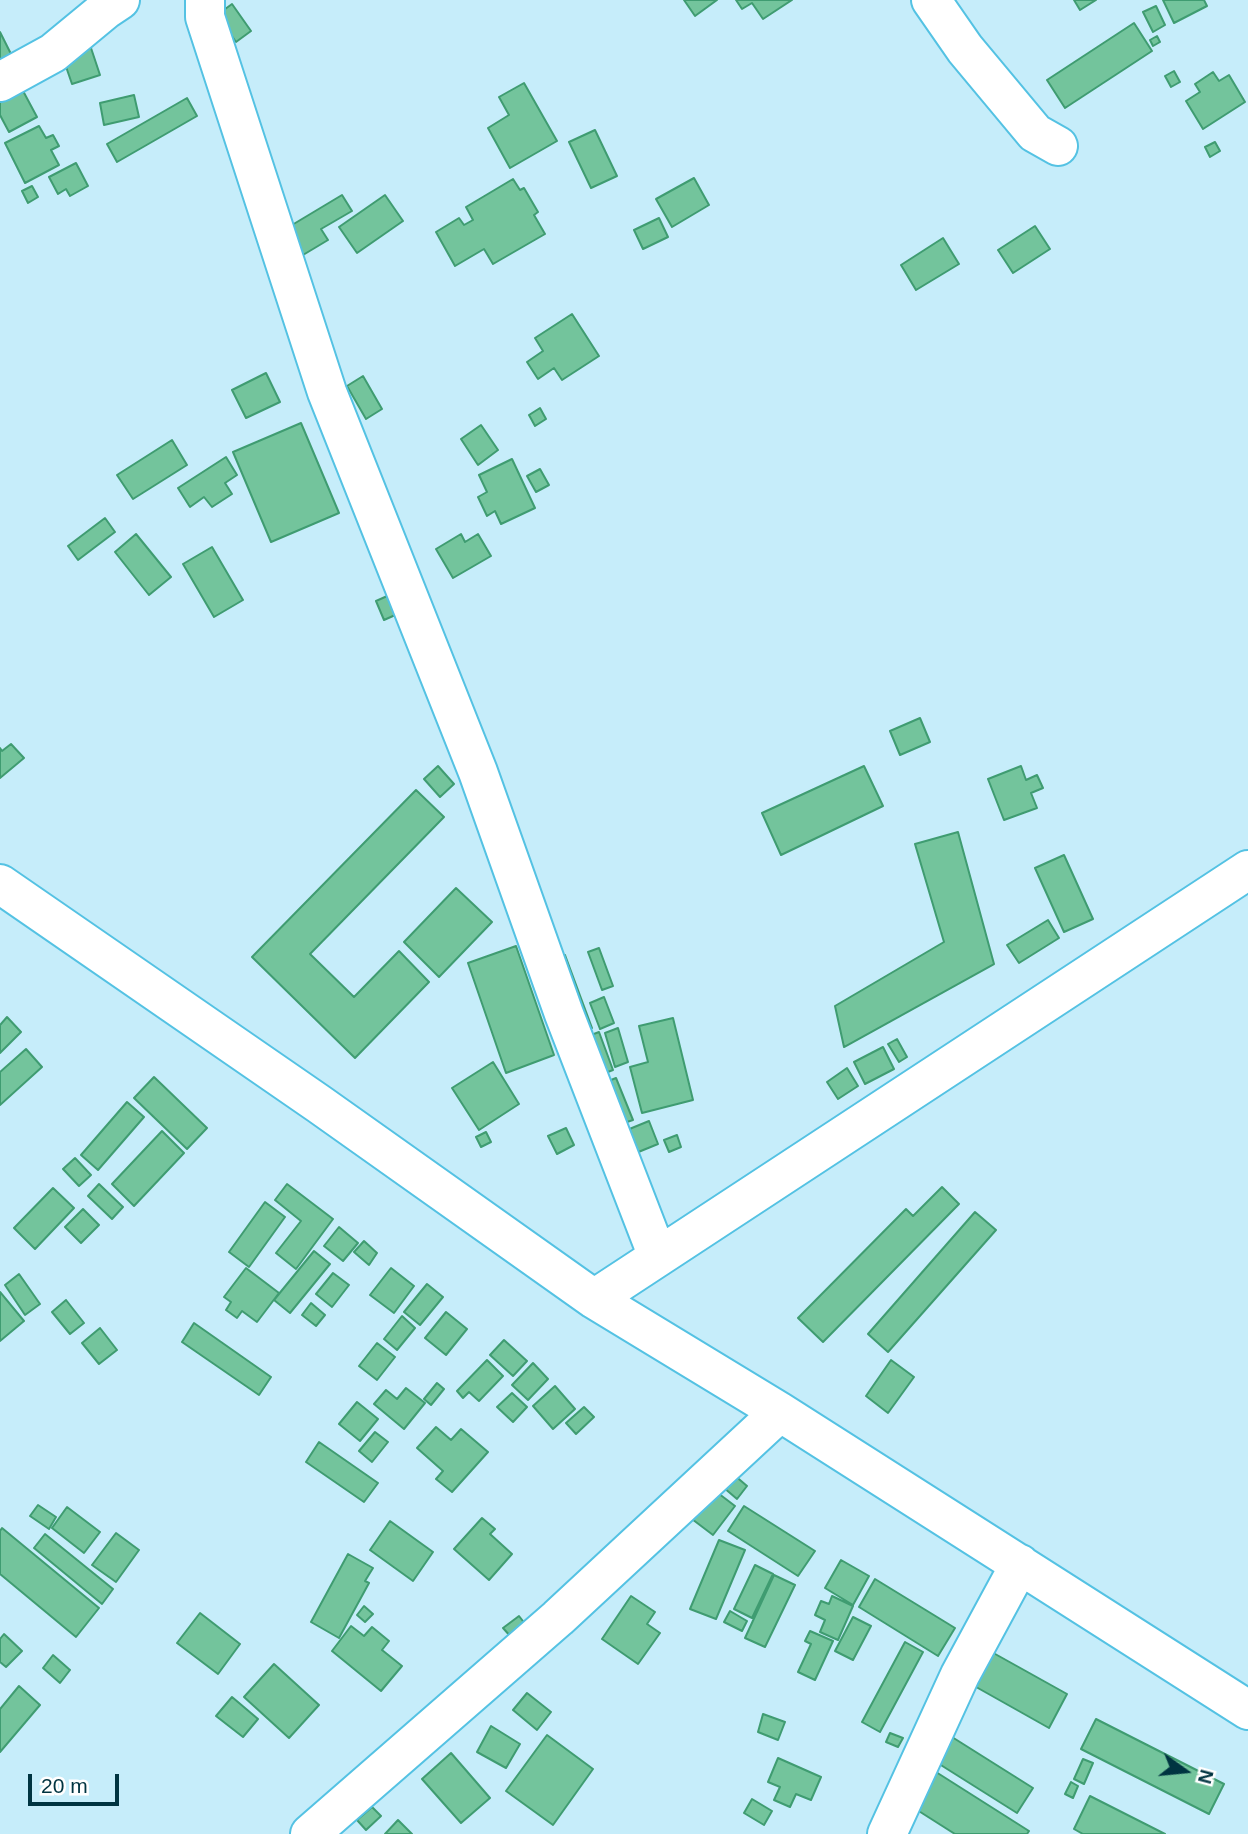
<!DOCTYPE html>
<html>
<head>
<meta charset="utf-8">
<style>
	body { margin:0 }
	#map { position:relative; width:1248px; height:1834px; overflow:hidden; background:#c6edfa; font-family:Helvetica,sans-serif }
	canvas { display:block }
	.north { position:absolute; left:1150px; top:1736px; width:70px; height:70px; -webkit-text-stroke:5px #fff; paint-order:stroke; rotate:105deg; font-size:19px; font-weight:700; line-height:28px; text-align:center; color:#003441 }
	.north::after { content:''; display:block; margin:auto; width:24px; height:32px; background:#003441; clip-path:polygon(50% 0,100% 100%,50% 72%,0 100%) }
	.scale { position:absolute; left:28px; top:1774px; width:91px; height:32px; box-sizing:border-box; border:4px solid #003441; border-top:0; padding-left:9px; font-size:21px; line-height:24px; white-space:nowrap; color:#003441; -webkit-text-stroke:5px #fff; paint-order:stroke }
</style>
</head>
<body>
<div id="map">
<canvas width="1248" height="1834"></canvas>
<div class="north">N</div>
<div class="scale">20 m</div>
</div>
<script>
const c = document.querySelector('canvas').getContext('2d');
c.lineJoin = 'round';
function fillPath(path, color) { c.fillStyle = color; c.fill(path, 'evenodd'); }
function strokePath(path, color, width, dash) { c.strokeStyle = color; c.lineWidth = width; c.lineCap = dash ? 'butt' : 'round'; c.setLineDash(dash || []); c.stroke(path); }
const building = new Path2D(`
	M 684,0 L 717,0 L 695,16 Z
	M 736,0 L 792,0 L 763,19 L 752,3 L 742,9 Z
	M 1074,0 L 1096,0 L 1080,10 Z
	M 1163,0 L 1204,0 L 1207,6 L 1174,23 Z
	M 232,4 L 251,31 L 236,42 L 217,15 Z
	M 1156,6 L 1165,25 L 1153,32 L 1143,12 Z
	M 1134,23 L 1152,51 L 1065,108 L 1047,80 Z
	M 0,32 L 15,62 L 0,70 Z
	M 1157,36 L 1160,42 L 1153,46 L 1150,40 Z
	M 90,45 L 100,75 L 72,84 L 62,55 Z
	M 1174,71 L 1180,82 L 1171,87 L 1165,76 Z
	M 1213,72 L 1219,81 L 1229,75 L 1245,102 L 1203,129 L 1186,101 L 1200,92 L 1195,84 Z
	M 524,83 L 557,141 L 510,168 L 488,128 L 509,115 L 499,97 Z
	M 22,89 L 37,117 L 9,132 L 0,115 L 0,101 Z
	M 134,95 L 139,117 L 104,125 L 100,103 Z
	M 187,98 L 197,116 L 117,162 L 107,144 Z
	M 39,126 L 46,138 L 53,135 L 59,146 L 51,150 L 59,165 L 25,183 L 5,143 Z
	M 595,130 L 617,176 L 591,188 L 569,142 Z
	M 1215,142 L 1220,151 L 1210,157 L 1205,147 Z
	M 76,163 L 88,186 L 70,196 L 66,189 L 58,194 L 49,177 Z
	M 694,178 L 709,205 L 672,227 L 656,199 Z
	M 513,179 L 520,190 L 524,188 L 538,212 L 534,215 L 545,234 L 493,264 L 484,249 L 455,266 L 436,232 L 459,218 L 464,225 L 473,220 L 466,207 Z
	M 32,186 L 38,197 L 28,203 L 22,191 Z
	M 342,195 L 352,211 L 321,229 L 328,240 L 298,258 L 282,231 Z
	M 385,195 L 403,221 L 357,253 L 339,227 Z
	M 659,218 L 668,237 L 643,249 L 634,230 Z
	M 1035,226 L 1050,249 L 1013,273 L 998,250 Z
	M 943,238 L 959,264 L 916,290 L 901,265 Z
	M 572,314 L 599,356 L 562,380 L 554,368 L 538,379 L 527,362 L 543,351 L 535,338 Z
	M 266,373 L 280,402 L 246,418 L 232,390 Z
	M 363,376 L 382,409 L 366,419 L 347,386 Z
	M 540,408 L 546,419 L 535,426 L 529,415 Z
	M 301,423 L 339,513 L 271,542 L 233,452 Z
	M 481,425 L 498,450 L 478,465 L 461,439 Z
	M 172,440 L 187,465 L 133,499 L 117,475 Z
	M 226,457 L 237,475 L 225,483 L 232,494 L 212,507 L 204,497 L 190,507 L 178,488 Z
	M 512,459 L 535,508 L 501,524 L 495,511 L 487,516 L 478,497 L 487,492 L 479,475 Z
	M 540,469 L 549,485 L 536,492 L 527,476 Z
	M 105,518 L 115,532 L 78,560 L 68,546 Z
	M 136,534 L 171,577 L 149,595 L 115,552 Z
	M 461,534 L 465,542 L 478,534 L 491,556 L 453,578 L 436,549 Z
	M 212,547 L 243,600 L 214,617 L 183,564 Z
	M 394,593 L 402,612 L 384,620 L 376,601 Z
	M 920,718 L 930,742 L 900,755 L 890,731 Z
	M 11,744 L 24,758 L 0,778 L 0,748 L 2,751 Z
	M 438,766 L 454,784 L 440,797 L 424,779 Z
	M 864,766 L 883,806 L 781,855 L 762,813 Z
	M 1021,766 L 1026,780 L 1037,775 L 1043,788 L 1031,793 L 1037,808 L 1004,820 L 988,779 Z
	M 416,790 L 444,817 L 310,954 L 354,997 L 399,951 L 429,982 L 355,1058 L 252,957 Z
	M 958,832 L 994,964 L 844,1047 L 835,1006 L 944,942 L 915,844 Z
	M 1064,855 L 1093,919 L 1064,932 L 1035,868 Z
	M 456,888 L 492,922 L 439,977 L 404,942 Z
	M 1048,920 L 1059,938 L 1019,963 L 1007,945 Z
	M 516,946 L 554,1055 L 506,1073 L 468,963 Z
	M 599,948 L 613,986 L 602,990 L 588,952 Z
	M 565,955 L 592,1028 L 580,1032 L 553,960 Z
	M 604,997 L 614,1023 L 600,1029 L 590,1003 Z
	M 7,1017 L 21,1032 L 0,1053 L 0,1025 Z
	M 673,1018 L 693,1100 L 642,1113 L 630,1067 L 648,1062 L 639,1026 Z
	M 618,1028 L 628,1062 L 615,1067 L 605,1033 Z
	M 599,1032 L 613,1070 L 600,1075 L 586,1037 Z
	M 897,1039 L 907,1057 L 899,1062 L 888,1044 Z
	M 883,1047 L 894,1069 L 865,1084 L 854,1062 Z
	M 26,1049 L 42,1067 L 0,1105 L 0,1072 Z
	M 493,1062 L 519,1104 L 479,1130 L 452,1088 Z
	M 847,1068 L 858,1086 L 838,1099 L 827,1082 Z
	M 154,1077 L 207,1128 L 187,1149 L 134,1098 Z
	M 616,1078 L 633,1120 L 621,1124 L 606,1082 Z
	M 127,1102 L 144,1117 L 98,1170 L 81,1155 Z
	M 649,1121 L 658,1144 L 636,1153 L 627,1130 Z
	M 566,1128 L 574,1145 L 557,1154 L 548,1136 Z
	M 162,1131 L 184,1153 L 134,1206 L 112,1184 Z
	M 486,1132 L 491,1142 L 481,1147 L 476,1137 Z
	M 677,1135 L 681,1147 L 669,1152 L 664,1140 Z
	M 75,1158 L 91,1175 L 79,1186 L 63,1169 Z
	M 99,1184 L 123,1207 L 112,1219 L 88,1196 Z
	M 287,1184 L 333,1219 L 296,1269 L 276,1253 L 301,1221 L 275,1200 Z
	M 942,1187 L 959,1204 L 823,1342 L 798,1318 L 906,1209 L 913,1216 Z
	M 53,1188 L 74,1208 L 35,1249 L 14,1228 Z
	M 265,1202 L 285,1217 L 249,1267 L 229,1252 Z
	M 83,1209 L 99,1225 L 81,1243 L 65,1227 Z
	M 975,1212 L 996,1230 L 888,1352 L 868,1334 Z
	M 339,1227 L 358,1243 L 343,1261 L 324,1246 Z
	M 364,1241 L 377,1253 L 369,1265 L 354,1252 Z
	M 314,1251 L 330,1264 L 290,1313 L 274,1300 Z
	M 246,1268 L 279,1293 L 257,1322 L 242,1311 L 237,1318 L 226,1310 L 231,1302 L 224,1297 Z
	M 391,1268 L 414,1286 L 394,1313 L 370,1295 Z
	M 333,1273 L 349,1285 L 332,1307 L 316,1294 Z
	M 19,1274 L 40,1304 L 25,1315 L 5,1285 Z
	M 427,1284 L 443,1297 L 420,1325 L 404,1312 Z
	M 0,1292 L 24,1321 L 0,1341 Z
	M 66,1300 L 84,1323 L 70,1334 L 52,1312 Z
	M 311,1303 L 325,1315 L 316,1326 L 302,1315 Z
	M 446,1312 L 467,1329 L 446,1355 L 425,1338 Z
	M 402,1316 L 415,1328 L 397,1350 L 384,1339 Z
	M 194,1323 L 271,1377 L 259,1395 L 182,1342 Z
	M 100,1328 L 117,1350 L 99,1364 L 82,1343 Z
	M 504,1340 L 527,1361 L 513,1376 L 490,1355 Z
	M 377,1343 L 395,1357 L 377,1380 L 359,1366 Z
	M 487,1360 L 503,1376 L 479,1401 L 469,1392 L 463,1398 L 457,1391 Z
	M 891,1360 L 914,1377 L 888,1413 L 866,1396 Z
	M 533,1363 L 548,1379 L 528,1400 L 512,1385 Z
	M 437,1383 L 444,1389 L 431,1405 L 424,1399 Z
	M 555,1386 L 575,1409 L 553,1429 L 533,1406 Z
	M 406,1388 L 425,1403 L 404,1429 L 374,1404 L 386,1390 L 397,1399 Z
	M 512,1393 L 527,1407 L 513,1422 L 497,1407 Z
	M 357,1402 L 378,1419 L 360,1441 L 339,1424 Z
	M 584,1407 L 594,1417 L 576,1434 L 566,1423 Z
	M 436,1427 L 451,1440 L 461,1429 L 488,1452 L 452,1492 L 436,1479 L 443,1471 L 417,1448 Z
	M 375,1432 L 388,1442 L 372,1462 L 359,1451 Z
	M 319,1442 L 378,1483 L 364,1502 L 306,1462 Z
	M 733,1474 L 747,1486 L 737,1499 L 723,1487 Z
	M 710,1487 L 735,1506 L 713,1535 L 688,1516 Z
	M 38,1505 L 56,1517 L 49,1529 L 30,1516 Z
	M 744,1506 L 815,1551 L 798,1576 L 728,1531 Z
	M 67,1507 L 100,1532 L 84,1553 L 52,1528 Z
	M 482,1518 L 495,1529 L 490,1534 L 512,1554 L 489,1580 L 454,1549 Z
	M 390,1521 L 433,1552 L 413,1581 L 370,1550 Z
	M 2,1528 L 99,1608 L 76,1637 L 0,1574 L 0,1531 Z
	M 116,1533 L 139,1550 L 116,1582 L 92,1565 Z
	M 45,1534 L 113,1589 L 102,1604 L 34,1548 Z
	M 719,1540 L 745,1550 L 716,1619 L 690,1609 Z
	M 348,1554 L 373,1568 L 365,1581 L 369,1583 L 339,1638 L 311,1622 Z
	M 841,1560 L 869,1576 L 853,1605 L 825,1588 Z
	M 755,1565 L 773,1574 L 752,1618 L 734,1609 Z
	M 774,1575 L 795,1585 L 765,1647 L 745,1638 Z
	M 875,1579 L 955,1628 L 938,1656 L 859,1607 Z
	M 631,1596 L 655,1612 L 647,1624 L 660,1633 L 638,1664 L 602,1639 Z
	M 832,1596 L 853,1606 L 838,1640 L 820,1632 L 825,1620 L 815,1615 L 821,1601 L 829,1604 Z
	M 364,1606 L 373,1614 L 365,1622 L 357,1615 Z
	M 730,1611 L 747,1621 L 742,1631 L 724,1622 Z
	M 200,1613 L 240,1644 L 218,1674 L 177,1643 Z
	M 519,1616 L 526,1625 L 511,1637 L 503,1628 Z
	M 853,1617 L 871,1626 L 853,1660 L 835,1651 Z
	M 351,1626 L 364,1636 L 372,1627 L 389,1641 L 382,1650 L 402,1666 L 381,1691 L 332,1651 Z
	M 810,1631 L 833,1641 L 815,1680 L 798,1672 L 811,1644 L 805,1641 Z
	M 4,1634 L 22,1651 L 6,1667 L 0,1662 L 0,1639 Z
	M 905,1642 L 923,1652 L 880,1732 L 862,1722 Z
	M 988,1650 L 1067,1694 L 1049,1728 L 969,1683 Z
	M 53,1655 L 70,1670 L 60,1683 L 43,1668 Z
	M 274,1664 L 319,1705 L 289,1738 L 244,1697 Z
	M 19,1686 L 40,1705 L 0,1752 L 0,1709 Z
	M 527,1693 L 551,1712 L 537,1730 L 513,1710 Z
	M 232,1697 L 258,1719 L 243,1737 L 216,1716 Z
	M 763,1714 L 785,1722 L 778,1740 L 758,1732 Z
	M 1096,1719 L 1224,1784 L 1209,1814 L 1081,1749 Z
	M 491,1726 L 520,1744 L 506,1768 L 477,1752 Z
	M 890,1733 L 903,1738 L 898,1747 L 886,1742 Z
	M 547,1735 L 593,1769 L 553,1825 L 506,1791 Z
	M 952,1737 L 1033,1788 L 1017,1813 L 936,1762 Z
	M 451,1753 L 490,1798 L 461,1823 L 422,1779 Z
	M 778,1758 L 821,1777 L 811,1800 L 796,1794 L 790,1807 L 774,1800 L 780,1787 L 768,1782 Z
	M 1083,1759 L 1093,1763 L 1084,1784 L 1074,1779 Z
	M 936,1772 L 1029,1831 L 1027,1834 L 955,1834 L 914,1808 Z
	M 1071,1782 L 1078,1786 L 1073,1798 L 1065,1794 Z
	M 1090,1796 L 1165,1834 L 1083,1834 L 1074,1829 Z
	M 752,1799 L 772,1811 L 764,1825 L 744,1813 Z
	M 372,1807 L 381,1816 L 366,1830 L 357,1820 Z
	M 398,1820 L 412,1834 L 385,1834 Z`);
fillPath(building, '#73c49c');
strokePath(building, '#3f9c71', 2);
const minor = new Path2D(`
	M 205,0 L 205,17 L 327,392 L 478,772 L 564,1014 L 658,1257
	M 931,0 L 965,49 L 1035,133 L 1058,146
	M 0,82 L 53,53 L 105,10 L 120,0
	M 0,884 L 319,1104 L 594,1299 L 780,1412 L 1248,1710
	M 594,1299 L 1248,870
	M 310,1834 L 558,1618 L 780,1412
	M 887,1834 L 960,1675 L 1020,1564`);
strokePath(minor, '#54c2e3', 42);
strokePath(minor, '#fff', 38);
</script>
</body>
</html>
